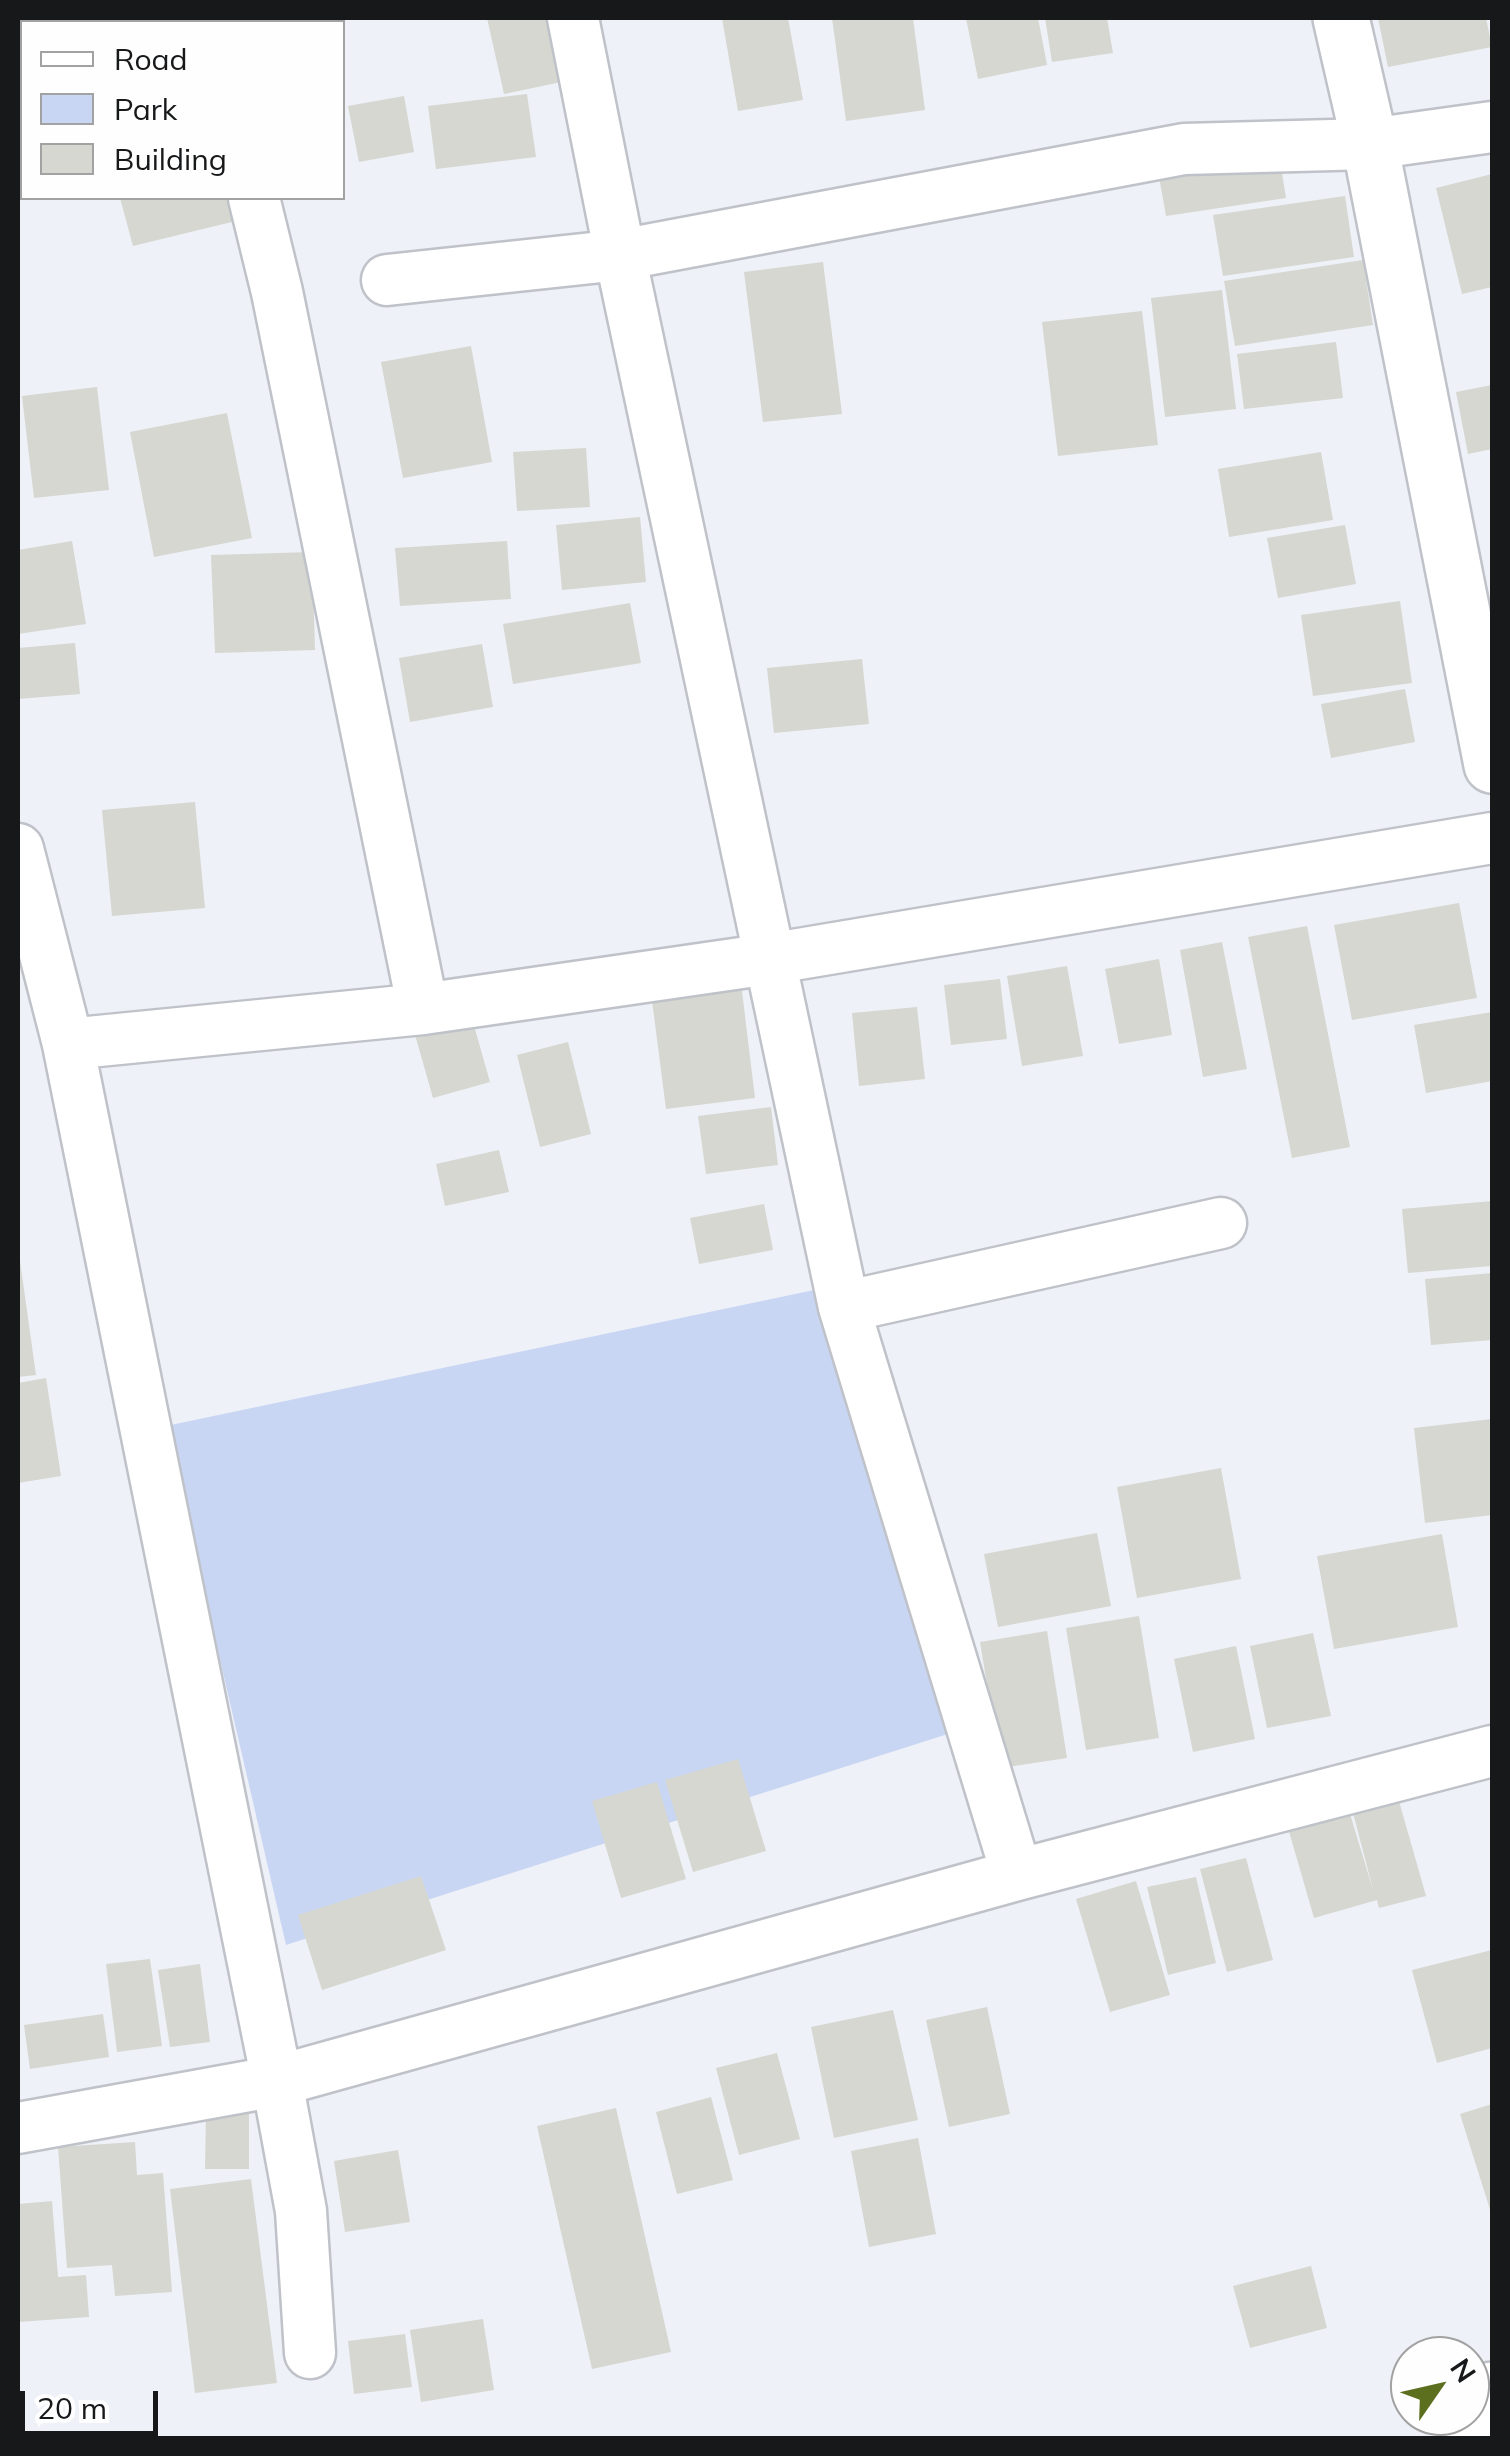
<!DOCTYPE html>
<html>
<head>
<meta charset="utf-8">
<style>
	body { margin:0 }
	#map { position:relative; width:1510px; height:2456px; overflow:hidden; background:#eef1f7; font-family:Mulish,sans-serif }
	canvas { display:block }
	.frame { position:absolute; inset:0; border:20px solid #17181a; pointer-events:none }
	.legend { position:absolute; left:20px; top:20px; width:325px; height:180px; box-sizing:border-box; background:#fefefe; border:2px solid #a2a2a3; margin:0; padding:12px 18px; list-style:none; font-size:30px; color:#17181a }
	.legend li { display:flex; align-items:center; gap:20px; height:50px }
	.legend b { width:50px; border:2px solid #a2a2a3 }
	.north { position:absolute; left:1390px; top:2336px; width:100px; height:100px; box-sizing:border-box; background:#fefefe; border:2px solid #a2a2a3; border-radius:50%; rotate:56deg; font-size:28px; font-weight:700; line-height:40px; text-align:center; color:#17181a }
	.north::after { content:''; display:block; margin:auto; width:35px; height:45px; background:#5c6f1e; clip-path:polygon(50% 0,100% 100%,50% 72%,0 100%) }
	.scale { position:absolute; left:20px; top:2391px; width:138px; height:45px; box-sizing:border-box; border:5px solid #17181a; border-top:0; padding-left:12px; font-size:30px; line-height:35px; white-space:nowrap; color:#17181a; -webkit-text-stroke:8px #fefefe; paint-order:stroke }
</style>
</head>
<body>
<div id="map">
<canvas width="1510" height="2456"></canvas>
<div class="frame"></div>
<ul class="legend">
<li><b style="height:12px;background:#fff"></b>Road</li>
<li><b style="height:28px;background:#c9d6f3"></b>Park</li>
<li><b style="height:28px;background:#d5d7d0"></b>Building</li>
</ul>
<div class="north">N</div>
<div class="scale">20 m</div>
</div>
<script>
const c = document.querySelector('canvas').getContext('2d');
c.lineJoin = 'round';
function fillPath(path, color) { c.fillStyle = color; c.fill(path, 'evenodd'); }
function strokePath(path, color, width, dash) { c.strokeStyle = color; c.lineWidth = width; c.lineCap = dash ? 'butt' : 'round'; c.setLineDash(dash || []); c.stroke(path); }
fillPath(new Path2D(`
	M 819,1289 L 951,1733 L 286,1945 L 166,1426 Z`), '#c9d6f3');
fillPath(new Path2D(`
	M 487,18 L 557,18 L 571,80 L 504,94 Z
	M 722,18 L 788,18 L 803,100 L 738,111 Z
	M 832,18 L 913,18 L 925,110 L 846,121 Z
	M 966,18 L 1038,18 L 1047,65 L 978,79 Z
	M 1045,18 L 1107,18 L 1113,53 L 1052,62 Z
	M 1378,18 L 1486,18 L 1492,47 L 1388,67 Z
	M 527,94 L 536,157 L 436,169 L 428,106 Z
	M 404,96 L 414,152 L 359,162 L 348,106 Z
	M 1279,154 L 1286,198 L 1166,216 L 1158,171 Z
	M 1492,174 L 1492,287 L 1462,294 L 1436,188 Z
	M 1345,196 L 1354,257 L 1223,276 L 1213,215 Z
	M 120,198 L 234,198 L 240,220 L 133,246 Z
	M 1363,260 L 1373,325 L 1235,346 L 1224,281 Z
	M 823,262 L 842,414 L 763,422 L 744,272 Z
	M 1222,290 L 1236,409 L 1165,417 L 1151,298 Z
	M 1142,311 L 1158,445 L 1058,456 L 1042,322 Z
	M 1336,342 L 1343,398 L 1244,409 L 1237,354 Z
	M 471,346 L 492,462 L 403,478 L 381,362 Z
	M 1492,385 L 1492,449 L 1468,454 L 1456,392 Z
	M 97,387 L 109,490 L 34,498 L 22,396 Z
	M 227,413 L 252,538 L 154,557 L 130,432 Z
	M 586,448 L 590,507 L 517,511 L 513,452 Z
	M 1321,452 L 1333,520 L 1229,537 L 1218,469 Z
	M 640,517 L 646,582 L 562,590 L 556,525 Z
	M 1345,525 L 1356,584 L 1278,598 L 1267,538 Z
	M 72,541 L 86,624 L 18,634 L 18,550 Z
	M 507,541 L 511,599 L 400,606 L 395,548 Z
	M 312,552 L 315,650 L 215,653 L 211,555 Z
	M 1400,601 L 1412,683 L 1313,696 L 1301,615 Z
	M 630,603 L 641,663 L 513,684 L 503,624 Z
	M 75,643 L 80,694 L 18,699 L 18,648 Z
	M 482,644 L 493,707 L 410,722 L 399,658 Z
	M 862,659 L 869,724 L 774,733 L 767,668 Z
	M 1405,689 L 1415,742 L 1331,758 L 1321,704 Z
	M 195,802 L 205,908 L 112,916 L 102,810 Z
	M 1459,903 L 1477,998 L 1352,1020 L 1334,925 Z
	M 1307,926 L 1350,1147 L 1292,1158 L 1248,937 Z
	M 1222,942 L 1247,1069 L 1203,1077 L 1180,950 Z
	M 1159,959 L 1172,1035 L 1119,1044 L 1105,969 Z
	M 1067,966 L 1083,1056 L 1022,1066 L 1007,976 Z
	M 740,975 L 755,1098 L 666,1109 L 650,985 Z
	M 1000,979 L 1007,1039 L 951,1045 L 944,985 Z
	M 917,1007 L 925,1079 L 859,1086 L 852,1013 Z
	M 469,1008 L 490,1082 L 433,1098 L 412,1024 Z
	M 1492,1012 L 1492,1081 L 1426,1093 L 1414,1025 Z
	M 568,1042 L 591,1134 L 540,1147 L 517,1055 Z
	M 771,1107 L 778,1165 L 706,1174 L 698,1116 Z
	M 499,1150 L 509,1192 L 445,1206 L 436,1164 Z
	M 1492,1201 L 1492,1266 L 1408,1273 L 1402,1209 Z
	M 764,1204 L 773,1250 L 699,1264 L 690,1218 Z
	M 20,1261 L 36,1375 L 18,1377 L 18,1262 Z
	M 1492,1273 L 1492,1340 L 1431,1345 L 1425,1279 Z
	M 46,1378 L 61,1476 L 18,1483 L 18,1383 Z
	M 1492,1419 L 1492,1515 L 1425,1523 L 1414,1428 Z
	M 1221,1468 L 1241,1579 L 1137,1598 L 1117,1487 Z
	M 1097,1533 L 1111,1606 L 998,1627 L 984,1554 Z
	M 1442,1534 L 1458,1627 L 1334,1649 L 1317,1556 Z
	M 1139,1616 L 1159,1738 L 1086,1750 L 1066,1628 Z
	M 1047,1631 L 1067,1758 L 1001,1768 L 980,1642 Z
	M 1313,1633 L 1331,1716 L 1267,1728 L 1250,1646 Z
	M 1236,1646 L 1255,1739 L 1193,1752 L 1174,1659 Z
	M 738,1759 L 766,1851 L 693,1872 L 665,1780 Z
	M 657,1782 L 686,1879 L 621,1898 L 592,1801 Z
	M 1399,1801 L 1426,1896 L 1379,1908 L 1377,1900 L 1314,1918 L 1286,1821 L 1347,1804 L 1374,1893 L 1353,1813 Z
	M 1246,1858 L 1273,1960 L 1227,1972 L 1200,1869 Z
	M 421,1876 L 446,1950 L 322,1990 L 298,1915 Z
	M 1196,1877 L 1216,1963 L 1168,1975 L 1147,1887 Z
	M 1136,1881 L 1170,1995 L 1110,2012 L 1076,1899 Z
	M 1492,1950 L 1492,2048 L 1437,2063 L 1412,1970 Z
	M 150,1959 L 162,2046 L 117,2052 L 106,1964 Z
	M 200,1964 L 210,2042 L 170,2047 L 158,1970 Z
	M 987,2007 L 1010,2114 L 949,2127 L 926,2020 Z
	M 893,2010 L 918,2120 L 834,2138 L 811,2027 Z
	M 103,2014 L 109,2057 L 30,2069 L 24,2025 Z
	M 777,2053 L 800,2139 L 739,2155 L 716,2068 Z
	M 711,2097 L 733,2180 L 677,2194 L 656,2112 Z
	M 1492,2104 L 1492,2216 L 1460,2114 Z
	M 616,2108 L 671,2352 L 592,2369 L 537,2126 Z
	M 206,2111 L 249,2111 L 249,2169 L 205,2169 Z
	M 918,2138 L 936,2234 L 869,2247 L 851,2151 Z
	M 135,2142 L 137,2175 L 163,2173 L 172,2292 L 115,2296 L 112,2265 L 67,2268 L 58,2147 Z
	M 398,2150 L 410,2222 L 345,2232 L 334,2161 Z
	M 251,2179 L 277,2383 L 195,2393 L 170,2189 Z
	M 52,2201 L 58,2277 L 86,2275 L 89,2317 L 18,2322 L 18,2204 Z
	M 1311,2266 L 1327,2328 L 1250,2348 L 1233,2286 Z
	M 483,2319 L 494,2390 L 421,2402 L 410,2330 Z
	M 405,2334 L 412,2387 L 354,2394 L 348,2341 Z`), '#d5d7d0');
const minor = new Path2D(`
	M 210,18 L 211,22
	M 573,18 L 620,255 L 844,1307 L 1017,1875
	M 254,198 L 277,292 L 423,1009
	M 387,280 L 620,255 L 1184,149 L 1370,144 L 1492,127
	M 18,849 L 68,1044 L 277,2081 L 301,2211 L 310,2353
	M 68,1044 L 423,1009 L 769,959 L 1492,838
	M 844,1307 L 1221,1223
	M 18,2128 L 277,2081 L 1017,1875 L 1492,1751`);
const tertiary = new Path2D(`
	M 1341,18 L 1370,144 L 1492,765
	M 1473,2438 L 1472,2399 L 1492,2390`);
strokePath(minor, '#bfc2c8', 55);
strokePath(tertiary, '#bfc2c8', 60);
strokePath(minor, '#fff', 50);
strokePath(tertiary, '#fff', 55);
</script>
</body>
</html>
